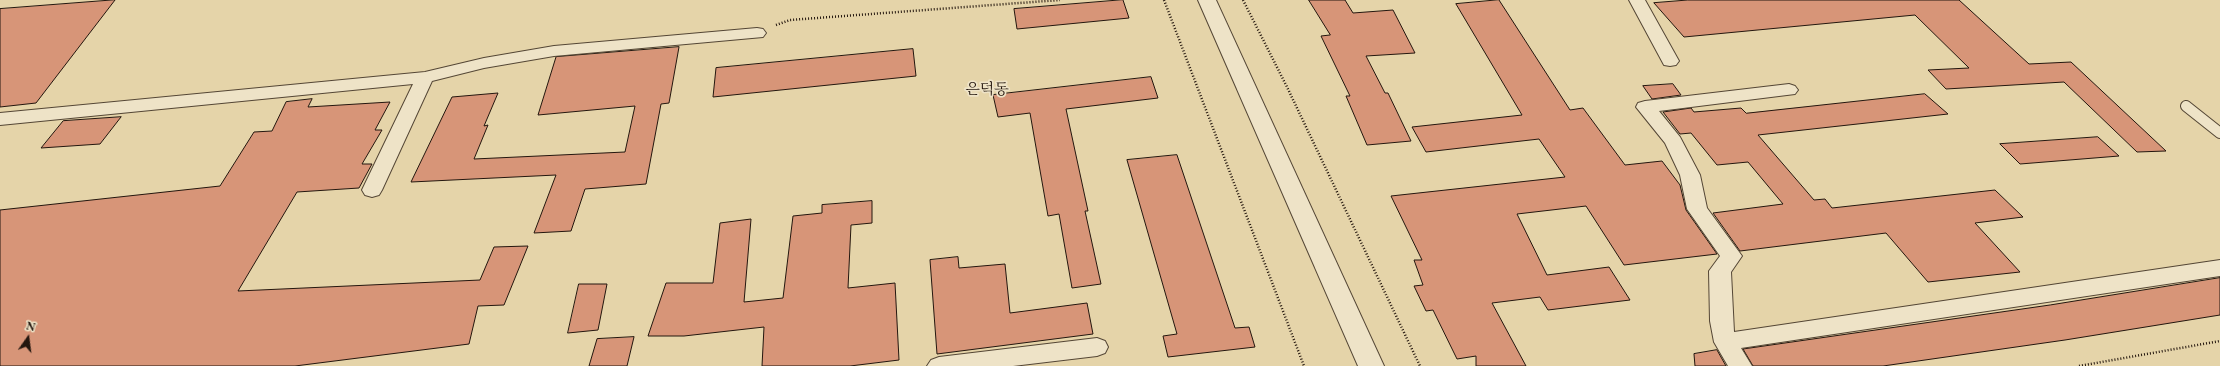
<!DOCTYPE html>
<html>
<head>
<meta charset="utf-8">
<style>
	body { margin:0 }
	#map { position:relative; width:2220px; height:366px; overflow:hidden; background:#e5d4a9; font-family:"EB Garamond",serif }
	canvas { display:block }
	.north { position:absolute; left:8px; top:318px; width:40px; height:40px; -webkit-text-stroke:3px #eee3c7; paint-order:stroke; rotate:14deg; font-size:11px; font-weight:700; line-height:16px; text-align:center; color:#23160e }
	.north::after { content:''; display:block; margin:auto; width:14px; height:18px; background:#23160e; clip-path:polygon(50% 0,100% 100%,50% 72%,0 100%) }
</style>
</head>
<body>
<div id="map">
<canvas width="2220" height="366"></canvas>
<div class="north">N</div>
</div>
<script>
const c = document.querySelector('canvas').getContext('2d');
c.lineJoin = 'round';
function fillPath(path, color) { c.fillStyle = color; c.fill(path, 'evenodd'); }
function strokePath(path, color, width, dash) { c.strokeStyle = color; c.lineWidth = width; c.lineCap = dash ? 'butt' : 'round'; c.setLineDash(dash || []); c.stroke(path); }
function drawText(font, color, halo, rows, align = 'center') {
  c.font = font + ' "EB Garamond","Noto Serif KR",serif'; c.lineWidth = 3.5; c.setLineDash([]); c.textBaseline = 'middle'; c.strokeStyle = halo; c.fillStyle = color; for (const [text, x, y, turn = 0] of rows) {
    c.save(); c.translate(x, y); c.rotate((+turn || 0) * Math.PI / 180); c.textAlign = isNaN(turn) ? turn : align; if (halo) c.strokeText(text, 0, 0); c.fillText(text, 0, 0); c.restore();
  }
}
const building = new Path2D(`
	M 115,0 L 36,103 L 0,107 L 0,9 Z
	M 1123,0 L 1129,18 L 1017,29 L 1014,9 Z
	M 1309,0 L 1345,0 L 1353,13 L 1393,10 L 1415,53 L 1366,56 L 1385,93 L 1388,93 L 1411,141 L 1367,145 L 1346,96 L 1350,96 L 1321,36 L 1330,35 Z
	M 1499,0 L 1570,110 L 1583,108 L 1625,165 L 1662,161 L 1680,185 L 1686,210 L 1717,254 L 1624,265 L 1586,206 L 1517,214 L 1547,275 L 1609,267 L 1630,300 L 1548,310 L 1540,297 L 1492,303 L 1526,366 L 1476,366 L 1476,356 L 1457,359 L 1433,310 L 1426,311 L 1414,286 L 1423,285 L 1414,260 L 1422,260 L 1391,196 L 1565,177 L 1539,139 L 1426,152 L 1412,127 L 1522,115 L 1456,4 Z
	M 1688,0 L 1959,0 L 2029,64 L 2071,62 L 2166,151 L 2137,152 L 2064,82 L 1946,89 L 1928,70 L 1969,68 L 1915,15 L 1684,37 L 1654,3 Z
	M 679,47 L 669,103 L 661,104 L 646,184 L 585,189 L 571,231 L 534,233 L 556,175 L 411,182 L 452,97 L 498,93 L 484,126 L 488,125 L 474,159 L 625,152 L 635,106 L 538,115 L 556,57 Z
	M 913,49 L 916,76 L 713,97 L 716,68 Z
	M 1151,77 L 1158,98 L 1066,109 L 1088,211 L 1085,211 L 1101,284 L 1072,288 L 1059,214 L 1048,216 L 1030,113 L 998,117 L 993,95 Z
	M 1673,84 L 1681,95 L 1652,99 L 1643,86 Z
	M 1925,94 L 1948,114 L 1758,135 L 1814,200 L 1825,199 L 1832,208 L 1995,190 L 2023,217 L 1975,223 L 2020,272 L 1928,282 L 1886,233 L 1740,251 L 1713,213 L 1783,204 L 1748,162 L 1717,165 L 1691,133 L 1680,134 L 1663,112 L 1691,108 L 1694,112 L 1741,108 L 1746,113 Z
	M 312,99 L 308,107 L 390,102 L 375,130 L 382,130 L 362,164 L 372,164 L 359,188 L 297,192 L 238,291 L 480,280 L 494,247 L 528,246 L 504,305 L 478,306 L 469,344 L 295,366 L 0,366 L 0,210 L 220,186 L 254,132 L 272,131 L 286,102 Z
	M 121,117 L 100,144 L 41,148 L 63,121 Z
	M 2098,137 L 2119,156 L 2020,164 L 2000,144 Z
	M 1177,155 L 1235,328 L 1249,327 L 1255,347 L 1168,357 L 1163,336 L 1177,334 L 1127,160 Z
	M 872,201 L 872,223 L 851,225 L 848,288 L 895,283 L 899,360 L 850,366 L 762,366 L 764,327 L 684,336 L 648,336 L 666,283 L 713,283 L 720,223 L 751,219 L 744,302 L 783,298 L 793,216 L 822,213 L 822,205 Z
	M 958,257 L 959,268 L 1005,264 L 1010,313 L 1087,303 L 1093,334 L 937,354 L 930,260 Z
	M 2220,278 L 2220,315 L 2065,340 L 1883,366 L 1753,366 L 1743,349 L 2050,305 Z
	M 579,284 L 607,284 L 598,330 L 568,333 Z
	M 634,337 L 627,366 L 589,366 L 597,339 Z
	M 1717,350 L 1726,366 L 1695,366 L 1694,354 Z`);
fillPath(building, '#d79578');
strokePath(building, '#23160e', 1);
const service = new Path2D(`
	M 2186,106 L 2220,133`);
const minor = new Path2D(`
	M 1629,0 L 1645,0 L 1679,61 L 1676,65 L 1670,66 L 1664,65 Z
	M 757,28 L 763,29 L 766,33 L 763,37 L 554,56 L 484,68 L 432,81 L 382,190 L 379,195 L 372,197 L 365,195 L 362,190 L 413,84 L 0,125 L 0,113 L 425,72 L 484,58 L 554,46 Z
	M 1789,84 L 1795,86 L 1798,90 L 1795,94 L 1659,111 L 1680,137 L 1700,175 L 1707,208 L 1742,256 L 1731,272 L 1734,332 L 2220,260 L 2220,276 L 1741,348 L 1752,366 L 1728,366 L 1714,342 L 1710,321 L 1709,271 L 1720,256 L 1687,209 L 1680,175 L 1665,143 L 1636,107 L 1638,103 L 1645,101 Z
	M 1097,338 L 1105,341 L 1108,347 L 1105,353 L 1097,356 L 1013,366 L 927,366 L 931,360 L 939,357 Z`);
const tertiary = new Path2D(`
	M 1198,0 L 1216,0 L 1384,366 L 1358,366 Z`);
strokePath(service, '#544635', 12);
strokePath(minor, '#544635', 2);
strokePath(tertiary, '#544635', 2);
strokePath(new Path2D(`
	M 1164,0 L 1304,366
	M 1243,0 L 1287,87 L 1420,366
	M 776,25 L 790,20 L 1060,0
	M 2079,366 L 2220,341`), '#23160e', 2.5, [1, 2]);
strokePath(service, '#eee3c7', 10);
fillPath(minor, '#eee3c7');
fillPath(tertiary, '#eee3c7');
drawText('15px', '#23160e', '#eee3c7', [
	["은덕동",987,90]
]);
</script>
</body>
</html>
